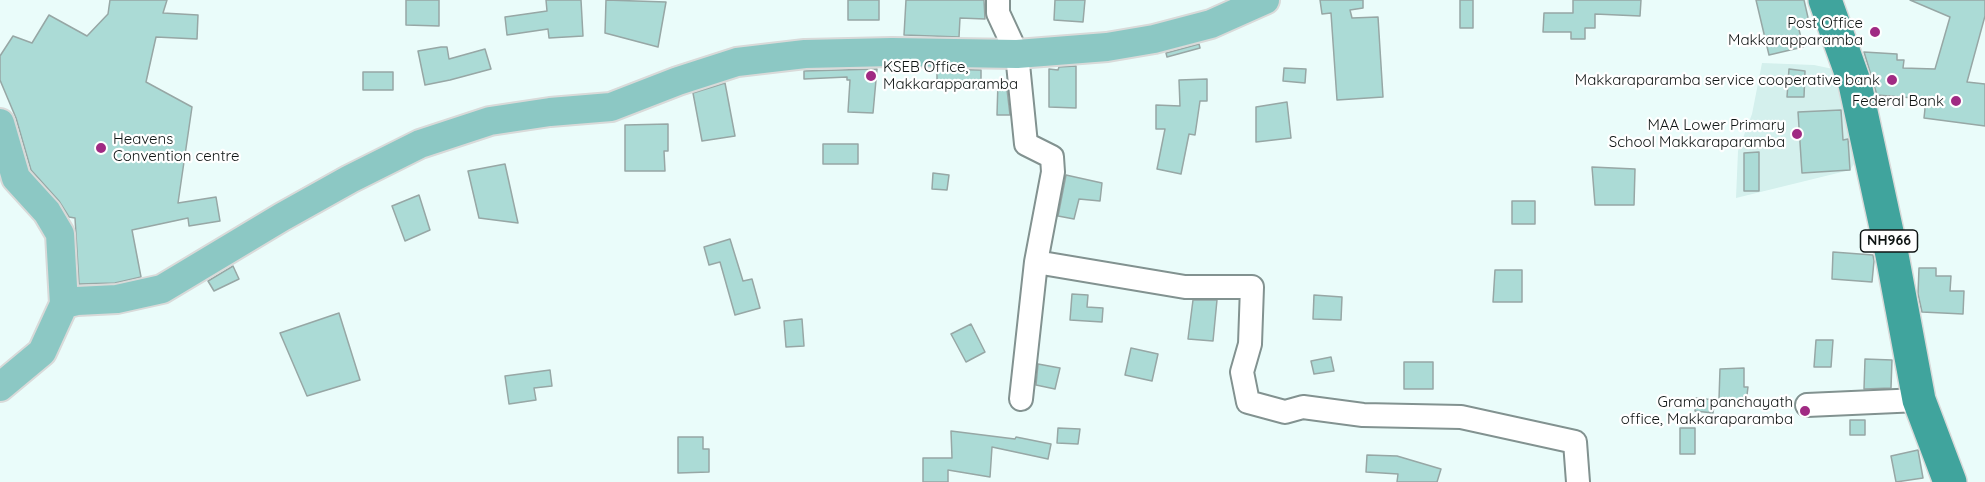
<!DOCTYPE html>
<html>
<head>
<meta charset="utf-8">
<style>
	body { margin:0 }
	canvas { display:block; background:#eafcfa }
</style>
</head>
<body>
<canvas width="1985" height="482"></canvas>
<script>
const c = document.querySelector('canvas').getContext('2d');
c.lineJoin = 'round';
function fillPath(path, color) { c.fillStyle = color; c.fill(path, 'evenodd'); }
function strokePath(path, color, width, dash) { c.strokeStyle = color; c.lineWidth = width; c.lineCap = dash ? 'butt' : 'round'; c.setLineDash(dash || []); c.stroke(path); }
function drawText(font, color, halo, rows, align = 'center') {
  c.font = font + ' Quicksand,sans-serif'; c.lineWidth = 4.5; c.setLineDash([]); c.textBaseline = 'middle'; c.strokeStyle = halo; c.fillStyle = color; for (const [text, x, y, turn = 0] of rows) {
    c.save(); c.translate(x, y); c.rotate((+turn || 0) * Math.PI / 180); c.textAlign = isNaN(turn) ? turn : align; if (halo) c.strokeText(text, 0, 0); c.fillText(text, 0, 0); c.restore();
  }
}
fillPath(new Path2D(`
	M 1762,63 L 1814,65 L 1833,69 L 1856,161 L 1850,170 L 1736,198 L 1738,151 L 1752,114 Z`), '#d4f0ed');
const building = new Path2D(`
	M 110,0 L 167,0 L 163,13 L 198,15 L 197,39 L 156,37 L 146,82 L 192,107 L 178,203 L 216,197 L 220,221 L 189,226 L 188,218 L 132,230 L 141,277 L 115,283 L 79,284 L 75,218 L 69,217 L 59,201 L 31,170 L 16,118 L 0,80 L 0,56 L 13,36 L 32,43 L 49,15 L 87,36 L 108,14 Z
	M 406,0 L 439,0 L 439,26 L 406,25 Z
	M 546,0 L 581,0 L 583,36 L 549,38 L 548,29 L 507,35 L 505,17 L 547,11 Z
	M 606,0 L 666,2 L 658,47 L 605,33 Z
	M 848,0 L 879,0 L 879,20 L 848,20 Z
	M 906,0 L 984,0 L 985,19 L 960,18 L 959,37 L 904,35 Z
	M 1055,0 L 1085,0 L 1083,22 L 1054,20 Z
	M 1320,0 L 1363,0 L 1363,8 L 1350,10 L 1352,18 L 1378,17 L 1383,97 L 1337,100 L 1331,13 L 1322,14 Z
	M 1460,0 L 1473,0 L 1473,28 L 1460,28 Z
	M 1573,0 L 1641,0 L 1640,16 L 1595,14 L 1595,28 L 1585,28 L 1585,39 L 1571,39 L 1571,32 L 1543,32 L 1544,13 L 1573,13 Z
	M 1756,0 L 1804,0 L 1809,22 L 1798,25 L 1803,47 L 1769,55 Z
	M 1910,0 L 1985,0 L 1985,16 L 1967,82 L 1985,84 L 1985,126 L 1924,118 L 1926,99 L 1877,95 L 1864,52 L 1897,54 L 1897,60 L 1904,60 L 1903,68 L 1935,69 L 1950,17 Z
	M 1199,44 L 1200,48 L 1167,57 L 1166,53 Z
	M 441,47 L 447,47 L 449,59 L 485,49 L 491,69 L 450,80 L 425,85 L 418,51 Z
	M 1076,66 L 1076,108 L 1049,107 L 1049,69 L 1058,70 L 1059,67 Z
	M 1284,68 L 1306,69 L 1305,83 L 1283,81 Z
	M 877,69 L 873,113 L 848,112 L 850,80 L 847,80 L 847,77 L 804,79 L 804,71 Z
	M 937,69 L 981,70 L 981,89 L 959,88 L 959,81 L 937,80 Z
	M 1789,69 L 1805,71 L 1804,97 L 1787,97 Z
	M 363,72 L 393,72 L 393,90 L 363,90 Z
	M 1207,79 L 1207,101 L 1200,101 L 1195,135 L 1189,134 L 1181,174 L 1157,169 L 1165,129 L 1156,129 L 1156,105 L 1180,106 L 1179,80 Z
	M 998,81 L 1006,81 L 1010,115 L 997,115 Z
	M 725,83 L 735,136 L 702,141 L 693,93 Z
	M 1287,102 L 1291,138 L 1256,142 L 1256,107 Z
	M 1841,110 L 1843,140 L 1848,139 L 1850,170 L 1802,173 L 1798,112 Z
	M 668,124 L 668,151 L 664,151 L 665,171 L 625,171 L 625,125 Z
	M 823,144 L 858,144 L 858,164 L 823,164 Z
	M 1759,152 L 1759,191 L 1744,191 L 1744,153 Z
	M 505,164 L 518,223 L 479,218 L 468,171 Z
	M 1592,167 L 1635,169 L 1634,205 L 1595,205 Z
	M 933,173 L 949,175 L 947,190 L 932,189 Z
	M 1066,175 L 1102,183 L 1100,201 L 1079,199 L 1074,219 L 1058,216 Z
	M 419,195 L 430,230 L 405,241 L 392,206 Z
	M 1512,201 L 1535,201 L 1535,224 L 1512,224 Z
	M 730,239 L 743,281 L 752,279 L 760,308 L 735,315 L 720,262 L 709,265 L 704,247 Z
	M 1833,252 L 1873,255 L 1874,261 L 1872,282 L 1832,279 Z
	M 233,266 L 239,279 L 214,291 L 208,281 Z
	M 1919,268 L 1936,268 L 1936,276 L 1951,276 L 1950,291 L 1964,291 L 1963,314 L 1922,312 L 1918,294 Z
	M 1495,270 L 1522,270 L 1522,302 L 1493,302 Z
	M 1072,294 L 1088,295 L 1087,307 L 1103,308 L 1102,322 L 1070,320 Z
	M 1314,295 L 1342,297 L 1341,320 L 1313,319 Z
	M 1193,300 L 1217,300 L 1213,341 L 1188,339 Z
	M 339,313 L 360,380 L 307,396 L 280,333 Z
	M 802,319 L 804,346 L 786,347 L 784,321 Z
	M 971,324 L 985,352 L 966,362 L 951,334 Z
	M 1816,340 L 1833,340 L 1831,367 L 1814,367 Z
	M 1131,348 L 1158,354 L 1152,381 L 1125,375 Z
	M 1331,357 L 1334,371 L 1314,374 L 1311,361 Z
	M 1865,359 L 1892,360 L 1891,388 L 1864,389 Z
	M 1404,362 L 1433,362 L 1433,389 L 1404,389 Z
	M 1038,364 L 1060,368 L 1055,389 L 1036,385 Z
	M 1744,368 L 1744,387 L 1748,387 L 1746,403 L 1719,399 L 1720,369 Z
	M 550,370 L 552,386 L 534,388 L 536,400 L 509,404 L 505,376 Z
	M 1696,398 L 1715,400 L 1713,413 L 1695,411 Z
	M 1850,420 L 1865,420 L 1865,435 L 1850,435 Z
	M 1058,428 L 1080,429 L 1078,444 L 1057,443 Z
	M 1680,428 L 1695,428 L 1695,454 L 1680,454 Z
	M 951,431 L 1015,439 L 1016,437 L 1051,444 L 1048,459 L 992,447 L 990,477 L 948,470 L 948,482 L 923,482 L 923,458 L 952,458 Z
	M 678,437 L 703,437 L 703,449 L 709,449 L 709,472 L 678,473 Z
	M 1918,450 L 1923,478 L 1896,482 L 1891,456 Z
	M 1367,455 L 1397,456 L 1441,469 L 1437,482 L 1397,482 L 1398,474 L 1366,472 Z`);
fillPath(building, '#abdbd6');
strokePath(building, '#97a7a5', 1.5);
const minor = new Path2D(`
	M 998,0 L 998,13 L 1017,54 L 1026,144 L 1052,157 L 1053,172 L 1036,262 L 1185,287 L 1252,287 L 1250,344 L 1242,372 L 1248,402 L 1285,412 L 1303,407 L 1363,415 L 1461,417 L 1575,442 L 1578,482
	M 1021,399 L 1036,262
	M 1807,405 L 1919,400`);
const major = new Path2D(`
	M 0,123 L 16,178 L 47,212 L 60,234 L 64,304 L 42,352 L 0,387
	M 64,304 L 77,301 L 117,299 L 162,289 L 282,217 L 350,179 L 420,144 L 490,121 L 550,112 L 611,107 L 678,81 L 737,62 L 805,54 L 892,52 L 1017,54 L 1107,47 L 1154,39 L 1211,24 L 1265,0`);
const highway = new Path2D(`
	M 1825,0 L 1855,84 L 1892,255 L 1919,400 L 1950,482`);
strokePath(minor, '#829290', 26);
strokePath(major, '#d9dad9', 32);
strokePath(highway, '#d9dad9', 36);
strokePath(minor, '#fff', 22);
strokePath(major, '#8cc8c4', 28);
strokePath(highway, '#40a49d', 33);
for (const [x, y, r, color] of [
	[1875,32,6,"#a02a83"],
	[871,76,6,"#a02a83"],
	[1892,80,6,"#a02a83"],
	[1956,101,6,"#a02a83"],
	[1797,134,6,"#a02a83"],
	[101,148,6,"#a02a83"],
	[1805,411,6,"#a02a83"]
]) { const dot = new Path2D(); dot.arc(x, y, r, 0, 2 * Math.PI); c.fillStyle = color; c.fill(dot); strokePath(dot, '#fff', 2); }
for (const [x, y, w] of [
	[1889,241,57]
]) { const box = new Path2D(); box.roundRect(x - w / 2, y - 11, w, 22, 4.5); c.fillStyle = '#fff'; c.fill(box); strokePath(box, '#0f1514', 1.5); }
drawText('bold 14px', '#0f1514', null, [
	["NH966",1889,241]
]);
drawText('15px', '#0f1514', '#fff', [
	["Post Office",1863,23],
	["Makkarapparamba",1863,40],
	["KSEB Office,",883,67,"left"],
	["Makkarapparamba",883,84,"left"],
	["Makkaraparamba service cooperative bank",1880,80],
	["Federal Bank",1944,101],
	["MAA Lower Primary",1785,125],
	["School Makkaraparamba",1785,142],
	["Heavens",113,139,"left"],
	["Convention centre",113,156,"left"],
	["Grama panchayath",1793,402],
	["office, Makkaraparamba",1793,419]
], 'right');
</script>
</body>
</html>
